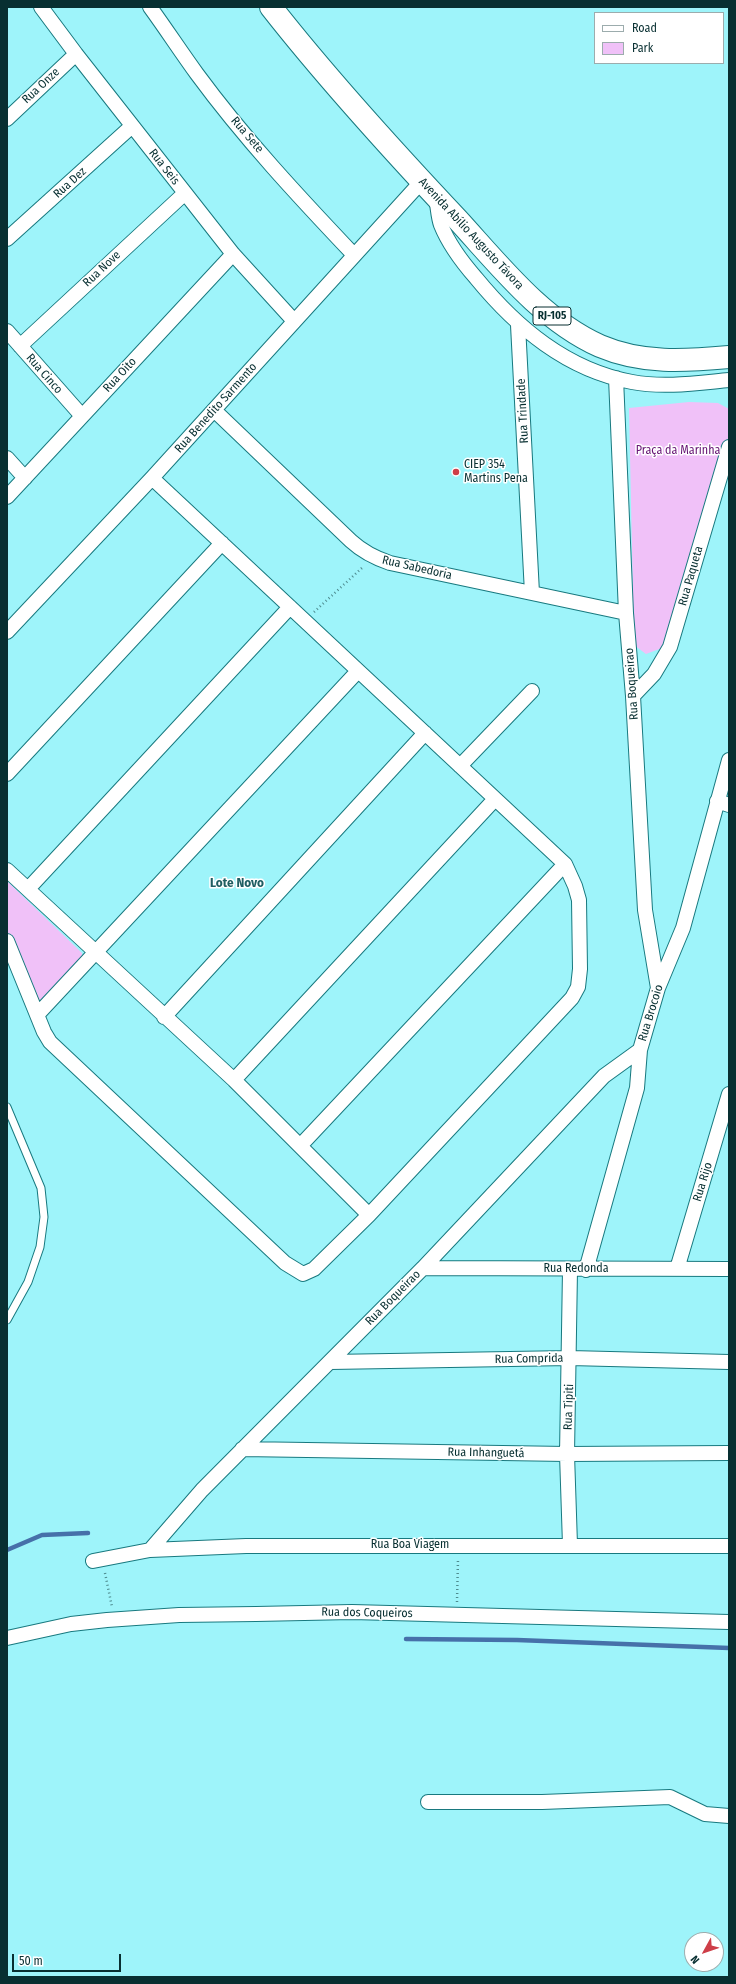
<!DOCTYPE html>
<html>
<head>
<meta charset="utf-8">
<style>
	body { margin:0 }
	#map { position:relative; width:736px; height:1984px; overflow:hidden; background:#9ef4fa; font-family:"Fira Sans Condensed",sans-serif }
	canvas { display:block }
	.frame { position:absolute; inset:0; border:8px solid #082f31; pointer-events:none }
	.legend { position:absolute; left:594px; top:12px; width:130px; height:52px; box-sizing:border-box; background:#fff; border:1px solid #9cacad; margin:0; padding:5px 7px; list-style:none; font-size:12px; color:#082f31 }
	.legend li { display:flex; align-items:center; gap:8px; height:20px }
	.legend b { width:20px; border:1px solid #9cacad }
	.north { position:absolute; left:684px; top:1932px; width:40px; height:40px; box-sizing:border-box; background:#fff; border:1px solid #9cacad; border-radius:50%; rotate:230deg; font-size:11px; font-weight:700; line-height:16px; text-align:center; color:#082f31 }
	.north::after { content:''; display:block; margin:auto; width:14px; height:18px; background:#ce3e48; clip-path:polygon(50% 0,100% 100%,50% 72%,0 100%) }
	.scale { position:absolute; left:12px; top:1954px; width:109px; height:18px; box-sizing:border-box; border:2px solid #082f31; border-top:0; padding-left:5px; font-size:12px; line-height:14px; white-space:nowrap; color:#082f31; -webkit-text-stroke:3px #fff; paint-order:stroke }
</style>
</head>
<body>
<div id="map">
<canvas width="736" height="1984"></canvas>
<div class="frame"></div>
<ul class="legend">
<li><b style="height:5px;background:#fff"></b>Road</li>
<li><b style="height:11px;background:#f0c1f8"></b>Park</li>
</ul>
<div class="north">N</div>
<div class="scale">50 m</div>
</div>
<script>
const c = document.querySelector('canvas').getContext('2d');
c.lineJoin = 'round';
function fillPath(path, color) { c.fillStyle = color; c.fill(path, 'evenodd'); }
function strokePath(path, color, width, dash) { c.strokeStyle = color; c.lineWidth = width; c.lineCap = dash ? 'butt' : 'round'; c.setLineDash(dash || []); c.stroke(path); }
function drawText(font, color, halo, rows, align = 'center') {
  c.font = font + ' "Fira Sans Condensed",sans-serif'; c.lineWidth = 3; c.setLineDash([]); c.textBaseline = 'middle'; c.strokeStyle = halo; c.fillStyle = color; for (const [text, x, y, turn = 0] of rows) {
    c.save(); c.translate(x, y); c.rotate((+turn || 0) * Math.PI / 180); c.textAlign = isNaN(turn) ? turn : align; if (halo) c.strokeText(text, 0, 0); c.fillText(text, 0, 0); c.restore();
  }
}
fillPath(new Path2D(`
	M 689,402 L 718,403 L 729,409 L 729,445 L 662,648 L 646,654 L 634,645 L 629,408 Z
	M 7,881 L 82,953 L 82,957 L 45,999 L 37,1000 L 7,938 Z`), '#f0c1f8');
strokePath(new Path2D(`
	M 7,1550 L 42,1535 L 88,1533
	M 406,1639 L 517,1640 L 729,1648`), '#4670a9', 4.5);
const service = new Path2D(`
	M 7,1107 L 41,1188 L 44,1217 L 40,1247 L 28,1282 L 7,1320`);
const minor = new Path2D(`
	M 41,7 L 76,54 L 233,254 L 294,321
	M 150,7 C 166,29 181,52 197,74 C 244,138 299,197 354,255
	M 7,119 L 76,54
	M 436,198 C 438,207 438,217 441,225 C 449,245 462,262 476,278 C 517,328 567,370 632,382 C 664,388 697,383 729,380
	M 7,239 L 132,126
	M 518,325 L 532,593
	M 7,331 L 82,416
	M 20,346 L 185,193
	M 616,378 L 626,613 L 633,696 L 645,910 L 658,988
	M 214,410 L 351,541 C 363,552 375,558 390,563 L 626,613
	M 7,458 L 25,478
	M 7,497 L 233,254
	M 7,632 L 152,478 L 422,181
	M 633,696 L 654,674 L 670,647 L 729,447
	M 460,766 L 532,691
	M 7,774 L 222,543
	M 717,801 L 729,805
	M 7,870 L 234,1080 L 369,1215
	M 28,889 L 290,607
	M 7,941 L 44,1032 L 50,1042 L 285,1263 L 303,1274 L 314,1269 L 369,1215 L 572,998 L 578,987 L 580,969 L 579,900 L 575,886 L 565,864 L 152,478
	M 37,1015 L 358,671
	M 164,1017 L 425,733
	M 234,1080 L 495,799
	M 300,1146 L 565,864
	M 423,1268 L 729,1269
	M 677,1269 L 729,1094
	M 586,1270 L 637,1088 L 640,1050 L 658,988 L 683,928 L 729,760
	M 330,1362 L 570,1358 L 729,1362
	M 242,1449 L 567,1454 L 729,1453
	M 570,1545 L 567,1454 L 570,1270
	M 150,1550 L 202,1490 L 423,1268 L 604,1076 L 640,1050
	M 93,1561 L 150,1550 L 246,1546 L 729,1546
	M 7,1638 L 71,1624 L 107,1620 L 179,1615 L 256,1614 L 352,1612 L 729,1622
	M 428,1802 L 542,1802 L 670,1797 L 705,1814 L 729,1816`);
const primary = new Path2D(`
	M 271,7 C 329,81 393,151 458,220 C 500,266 542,320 600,346 C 642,364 685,361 729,357`);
strokePath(service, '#18797f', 9);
strokePath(minor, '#18797f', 16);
strokePath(primary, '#18797f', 24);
strokePath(new Path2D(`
	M 314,612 L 363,567
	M 105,1573 L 112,1607
	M 457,1602 L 458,1559`), '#4e8b8f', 2.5, [1, 3]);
strokePath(service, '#fff', 7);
strokePath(minor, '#fff', 14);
strokePath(primary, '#fff', 22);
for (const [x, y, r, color] of [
	[456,472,4,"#ce3e48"]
]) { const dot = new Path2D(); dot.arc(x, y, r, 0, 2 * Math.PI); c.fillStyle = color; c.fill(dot); strokePath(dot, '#fff', 1.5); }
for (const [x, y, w] of [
	[552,316,38]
]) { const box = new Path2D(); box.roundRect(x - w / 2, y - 9, w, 18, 3); c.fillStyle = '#fff'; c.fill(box); strokePath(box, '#082f31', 1); }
drawText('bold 11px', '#082f31', null, [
	["RJ-105",552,316]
]);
drawText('12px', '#082f31', '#fff', [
	["Rua Onze",41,86,-43],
	["Rua Sete",247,135,50],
	["Rua Seis",164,167,52],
	["Rua Dez",70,183,-42],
	["Avenida Abílio Augusto Távora",471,234,47],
	["Rua Nove",102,269,-43],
	["Rua Cinco",44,374,49],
	["Rua Oito",120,375,-47],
	["Rua Benedito Sarmento",216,408,-48],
	["Rua Trindade",523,411,-93],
	["Rua Sabedoria",417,568,13],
	["Rua Paqueta",691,576,-74],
	["Rua Boqueirao",632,684,-94],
	["Rua Brocoio",651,1013,-73],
	["Rua Rijo",703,1182,-73],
	["Rua Redonda",576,1269],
	["Rua Boqueirao",393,1298,-45],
	["Rua Comprida",529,1359,-1],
	["Rua Tipiti",569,1407,-88],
	["Rua Inhanguetá",486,1453,1],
	["Rua Boa Viagem",410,1545],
	["Rua dos Coqueiros",367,1613,1]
]);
drawText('12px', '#661574', '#fff', [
	["Praça da Marinha",678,451]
]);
drawText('12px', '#082f31', '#fff', [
	["CIEP 354",464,465],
	["Martins Pena",464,479]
], 'left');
drawText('bold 13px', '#1f5e62', '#fff', [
	["Lote Novo",237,883]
]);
</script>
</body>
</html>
